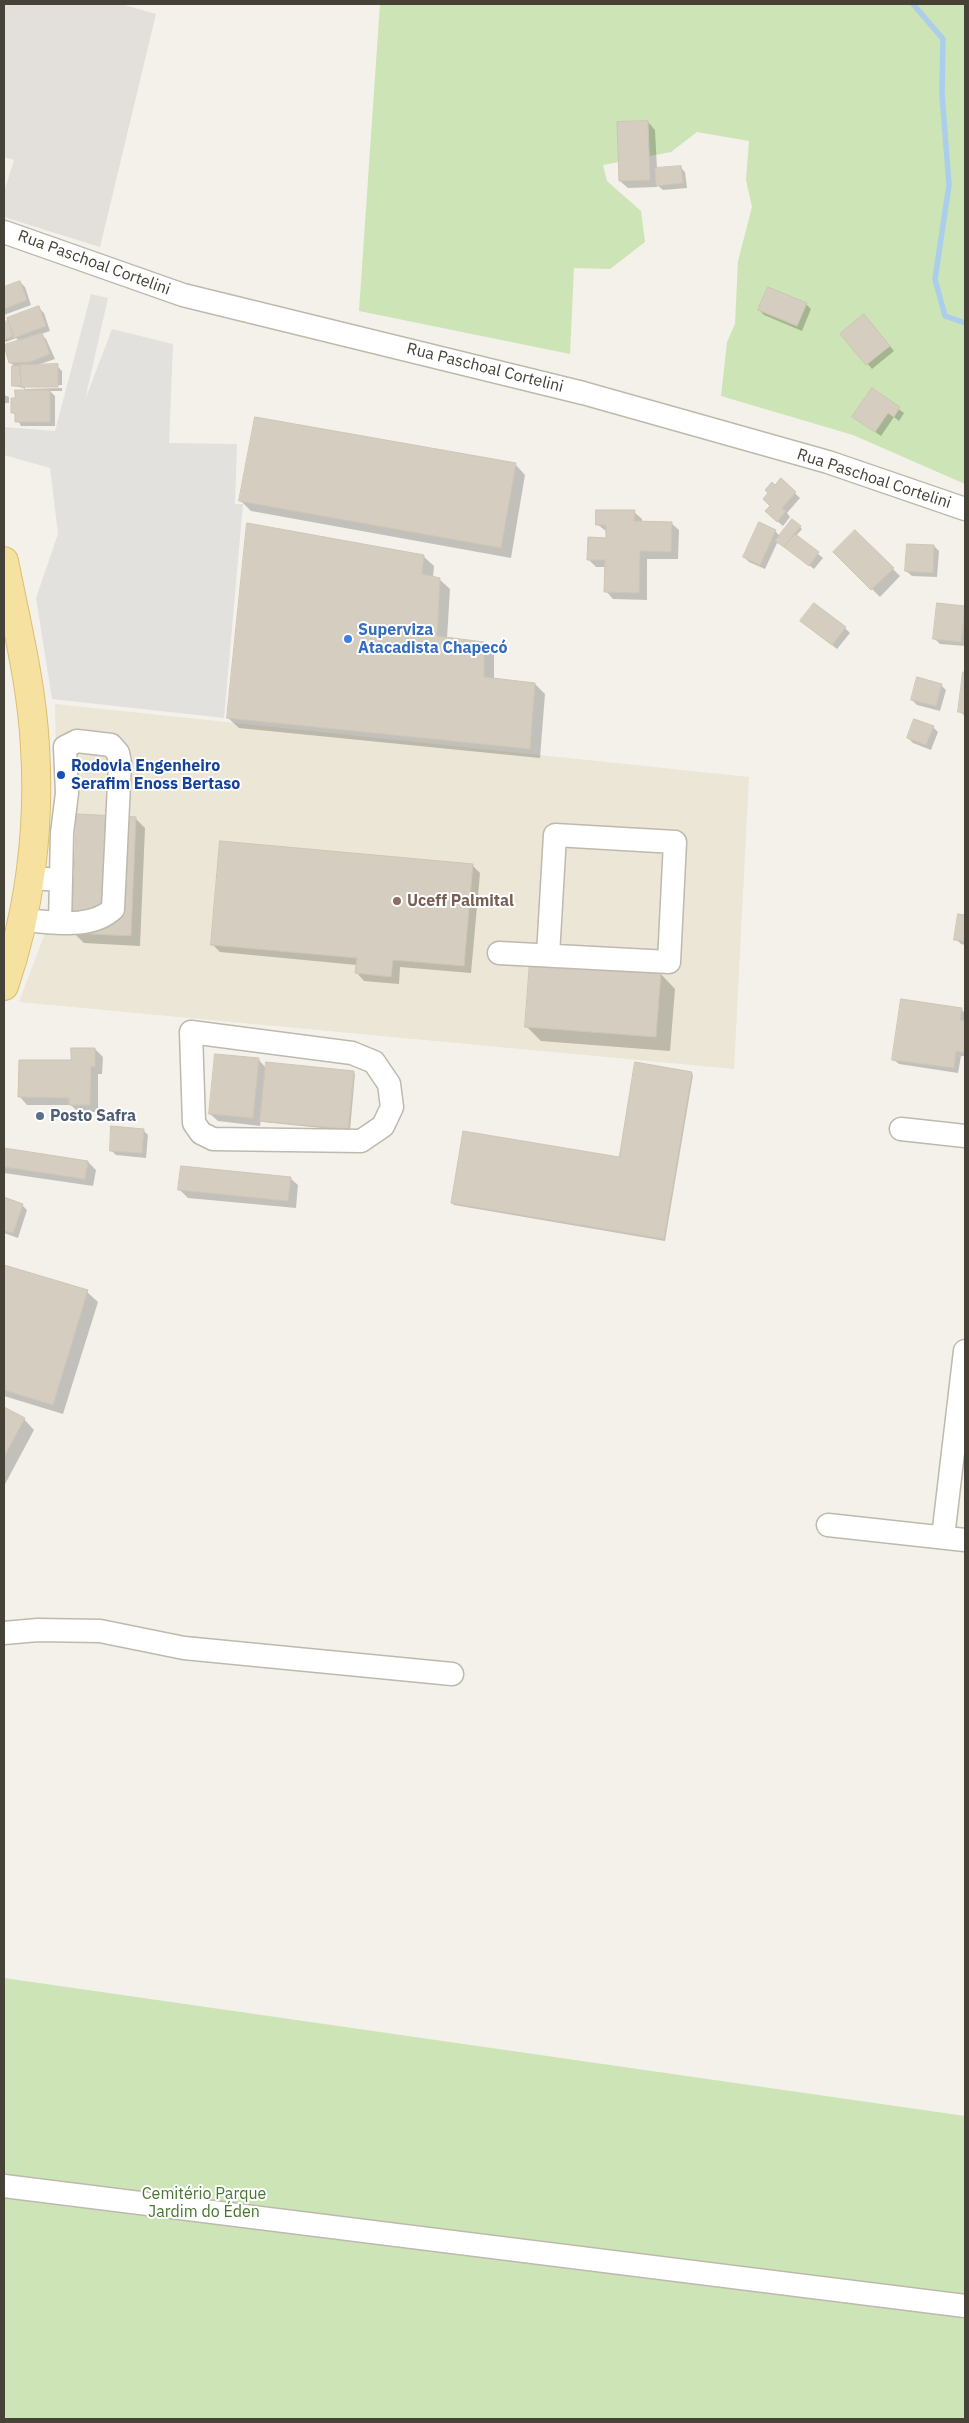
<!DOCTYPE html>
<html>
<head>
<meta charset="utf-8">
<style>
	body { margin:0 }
	#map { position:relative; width:969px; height:2423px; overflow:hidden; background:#f3f1ea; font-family:"IBM Plex Sans",sans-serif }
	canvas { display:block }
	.frame { position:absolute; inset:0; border:5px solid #474238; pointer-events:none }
</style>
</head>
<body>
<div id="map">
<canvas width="969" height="2423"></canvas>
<div class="frame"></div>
</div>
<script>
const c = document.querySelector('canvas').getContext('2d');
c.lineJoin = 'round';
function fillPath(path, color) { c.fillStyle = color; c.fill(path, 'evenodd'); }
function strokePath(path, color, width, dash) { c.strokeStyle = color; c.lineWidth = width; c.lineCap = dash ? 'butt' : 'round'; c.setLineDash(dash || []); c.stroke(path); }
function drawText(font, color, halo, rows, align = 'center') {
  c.font = font + ' "IBM Plex Sans",sans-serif'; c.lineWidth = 4; c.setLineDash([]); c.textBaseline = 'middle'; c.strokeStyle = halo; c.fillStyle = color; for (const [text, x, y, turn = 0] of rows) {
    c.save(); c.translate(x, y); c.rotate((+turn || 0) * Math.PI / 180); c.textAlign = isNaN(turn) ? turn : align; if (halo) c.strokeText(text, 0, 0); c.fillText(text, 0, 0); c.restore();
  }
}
fillPath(new Path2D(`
	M 4,4 L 121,4 L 156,14 L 100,247 L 4,217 L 4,192 L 14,160 L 4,157 Z`), '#e3e0db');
fillPath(new Path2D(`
	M 55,704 L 749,777 L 734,1069 L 19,1002 L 44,936 L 58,867 Z`), '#ebe6d5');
fillPath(new Path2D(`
	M 380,4 L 965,4 L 965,484 L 853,435 L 721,396 L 727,342 L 735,324 L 738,261 L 752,207 L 746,180 L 749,141 L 697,132 L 671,152 L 603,165 L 607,181 L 641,211 L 645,242 L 610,269 L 574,268 L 570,354 L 359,311 Z
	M 4,1978 L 965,2116 L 965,2419 L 4,2419 Z`), '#cde4b6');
fillPath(new Path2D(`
	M 91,294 L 108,298 L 85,400 L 112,329 L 173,344 L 169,443 L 237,444 L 235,504 L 243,504 L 224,718 L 52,699 L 36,598 L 58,534 L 50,468 L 4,455 L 4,427 L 55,431 Z`), '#e2e1de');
fillPath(new Path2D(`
	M 648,122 L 655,130 L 657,169 L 680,167 L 685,172 L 687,188 L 663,190 L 657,185 L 657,187 L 628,188 L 620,181 Z
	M 20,282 L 25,287 L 31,305 L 4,315 L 4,288 Z
	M 806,304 L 811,309 L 802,331 L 764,315 L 759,310 Z
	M 39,308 L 44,313 L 50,331 L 41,334 L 46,339 L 55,359 L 37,365 L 57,366 L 62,371 L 62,385 L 25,386 L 25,389 L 62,388 L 62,391 L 50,391 L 55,396 L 55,426 L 21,426 L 13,412 L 26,391 L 23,388 L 14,386 L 15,367 L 10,362 L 19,341 L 16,338 L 6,342 L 4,340 L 4,323 L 7,322 L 11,326 Z
	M 869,321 L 894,351 L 872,369 L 842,334 Z
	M 872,390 L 904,413 L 899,421 L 894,417 L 881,436 L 854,417 Z
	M 4,395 L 9,397 L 9,403 L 4,403 Z
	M 515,464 L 525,475 L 511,558 L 251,511 L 240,500 Z
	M 781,480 L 800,498 L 787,513 L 790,517 L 783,526 L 771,516 L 769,493 Z
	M 634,512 L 642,519 L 642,522 L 671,523 L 679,530 L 678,559 L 647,559 L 647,600 L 613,599 L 606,591 L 606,567 L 596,567 L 588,559 L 607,539 L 607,532 L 597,524 Z
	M 800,527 L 802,529 L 796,536 L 823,558 L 814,569 L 778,541 L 765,569 L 749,562 L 744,557 L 775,531 L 780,536 Z
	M 855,531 L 900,576 L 880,597 L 835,552 Z
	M 934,546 L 939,551 L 937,577 L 912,576 L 906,571 Z
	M 423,556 L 434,566 L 433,577 L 439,579 L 450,589 L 447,638 L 483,643 L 494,653 L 494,679 L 535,684 L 545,694 L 540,758 L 239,728 L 228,718 Z
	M 964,607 L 965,646 L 940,644 L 935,639 Z
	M 801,621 L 845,628 L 850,633 L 837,649 Z
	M 964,674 L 965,674 L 965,716 L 959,711 Z
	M 941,685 L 946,690 L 940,711 L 917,705 L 912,700 Z
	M 933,727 L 938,732 L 931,750 L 913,743 L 908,738 Z
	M 135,818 L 145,828 L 140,946 L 84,943 L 74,933 Z
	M 472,865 L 480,873 L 471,973 L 400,967 L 399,984 L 364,981 L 357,973 L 357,965 L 220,952 L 212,944 Z
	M 959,916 L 965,917 L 965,945 L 961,944 L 956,939 Z
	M 660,973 L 675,989 L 670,1051 L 541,1041 L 526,1026 Z
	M 961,1009 L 965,1013 L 965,1056 L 961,1056 L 958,1073 L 899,1064 L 894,1060 Z
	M 95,1049 L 103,1057 L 102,1074 L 98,1074 L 98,1112 L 78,1112 L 71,1105 L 27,1105 L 20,1097 L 72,1062 Z
	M 259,1060 L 266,1068 L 353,1072 L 355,1074 L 350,1131 L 263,1122 L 261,1120 L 260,1126 L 218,1121 L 210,1114 Z
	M 691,1073 L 693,1075 L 665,1241 L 454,1205 L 452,1203 L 620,1159 Z
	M 143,1130 L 148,1135 L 146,1158 L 116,1155 L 111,1150 Z
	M 4,1149 L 88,1162 L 96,1170 L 93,1186 L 4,1173 Z
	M 290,1178 L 298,1185 L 296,1208 L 188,1198 L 180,1190 Z
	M 4,1199 L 22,1205 L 27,1210 L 18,1238 L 4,1233 Z
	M 4,1266 L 87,1292 L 98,1302 L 63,1414 L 4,1396 Z
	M 4,1408 L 24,1419 L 34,1430 L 4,1486 Z`), '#0003');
strokePath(new Path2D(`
	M 913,4 L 943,39 L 942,94 L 949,185 L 935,279 L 945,316 L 965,323`), '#abceeb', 5.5);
const building = new Path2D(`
	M 648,121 L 650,180 L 619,181 L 617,122 Z
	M 681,166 L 683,183 L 656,186 L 655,168 Z
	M 20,281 L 27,300 L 4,309 L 4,287 Z
	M 768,287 L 807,303 L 797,326 L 758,310 Z
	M 39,306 L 46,326 L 14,338 L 7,318 Z
	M 864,314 L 890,346 L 866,365 L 840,334 Z
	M 8,321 L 13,336 L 4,340 L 4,322 Z
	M 42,333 L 50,354 L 30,362 L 9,363 L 4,345 Z
	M 58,364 L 58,387 L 21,387 L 20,365 Z
	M 12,366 L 20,366 L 21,386 L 12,386 Z
	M 872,388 L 900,407 L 894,417 L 888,413 L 875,432 L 852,417 Z
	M 15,390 L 50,390 L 50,422 L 15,422 L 15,413 L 11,413 L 11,398 L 15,398 Z
	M 255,417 L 516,463 L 501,548 L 239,501 Z
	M 781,478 L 796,492 L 782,508 L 786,511 L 777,522 L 765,511 L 770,506 L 763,499 L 768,493 L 765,490 L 772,482 L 775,485 Z
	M 596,510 L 635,510 L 634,521 L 672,522 L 671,552 L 640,551 L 639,593 L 604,592 L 605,560 L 587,560 L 588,537 L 606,538 L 606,525 L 596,525 Z
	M 792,519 L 801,526 L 784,547 L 775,541 Z
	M 759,522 L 776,530 L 760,565 L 743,557 Z
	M 247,523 L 424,555 L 422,574 L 440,578 L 437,636 L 484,642 L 484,677 L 535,683 L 530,749 L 227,718 Z
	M 855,530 L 894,568 L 871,590 L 833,552 Z
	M 795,534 L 819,552 L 809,566 L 784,547 Z
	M 907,544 L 934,545 L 933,573 L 905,571 Z
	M 814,603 L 846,627 L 832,645 L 800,621 Z
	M 937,603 L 965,606 L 961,642 L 933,639 Z
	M 963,672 L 965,673 L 965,713 L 958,712 Z
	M 917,677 L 942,684 L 936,706 L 911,700 Z
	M 914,719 L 934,726 L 926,745 L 907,738 Z
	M 77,814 L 136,817 L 131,936 L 72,933 Z
	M 220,841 L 473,864 L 464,966 L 393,960 L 391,977 L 355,973 L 357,958 L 211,945 Z
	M 958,914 L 965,915 L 965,941 L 954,940 Z
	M 530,962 L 661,972 L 656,1037 L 525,1027 Z
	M 901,999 L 962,1008 L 960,1020 L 965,1021 L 965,1053 L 956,1051 L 954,1068 L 892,1060 Z
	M 71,1048 L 95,1048 L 95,1067 L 91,1066 L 90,1105 L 69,1105 L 69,1098 L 18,1097 L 19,1060 L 71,1060 Z
	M 215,1054 L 259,1058 L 253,1118 L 209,1114 Z
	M 266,1062 L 354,1071 L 348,1129 L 260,1121 Z
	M 635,1062 L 692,1072 L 664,1239 L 451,1203 L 463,1131 L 619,1157 Z
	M 111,1126 L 144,1129 L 142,1153 L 110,1151 Z
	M 4,1148 L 88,1161 L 85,1179 L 4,1167 Z
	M 181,1166 L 291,1177 L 288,1201 L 178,1190 Z
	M 4,1197 L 23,1204 L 13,1233 L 4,1231 Z
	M 4,1265 L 88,1290 L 53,1405 L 4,1390 Z
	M 4,1407 L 25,1418 L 4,1457 Z`);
fillPath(building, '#d4cdc0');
strokePath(building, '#cfc5b4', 1);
const minor = new Path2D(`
	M 4,232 L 183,295 L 583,393 L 828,462 L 965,509
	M 20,920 C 50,921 89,931 113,909 L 120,763 L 118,753 L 111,745 L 77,741 L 65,747 L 67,793 L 62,833 L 61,880 L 30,878
	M 60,922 L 61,880
	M 499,953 L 669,962 L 675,842 L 555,835 L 548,955
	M 191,1032 L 352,1053 L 374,1062 L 389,1084 L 392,1107 L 383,1126 L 361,1141 L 213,1139 L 201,1133 L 194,1123 Z
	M 901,1129 L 965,1136
	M 828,1525 L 965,1540
	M 943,1537 L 965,1351
	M 4,1633 L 38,1630 L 100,1631 L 184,1648 L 452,1674
	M 4,2186 L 965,2306`);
const major = new Path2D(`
	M 4,561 C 16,622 32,685 35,747 C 40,827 30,911 4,986`);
strokePath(minor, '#beb9ad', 25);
strokePath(major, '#dbbf70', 30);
strokePath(minor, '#fff', 22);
strokePath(major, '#f6e1a0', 28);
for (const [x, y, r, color] of [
	[348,639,5,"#3f7fe0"],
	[61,775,5,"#1a4fb4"],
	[397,901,5,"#8d6e63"],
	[40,1116,5,"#5c6f8a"]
]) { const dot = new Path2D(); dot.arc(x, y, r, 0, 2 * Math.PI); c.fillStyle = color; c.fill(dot); strokePath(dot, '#fff', 2); }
drawText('16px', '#474238', '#fff', [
	["Rua Paschoal Cortelini",94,263,20],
	["Rua Paschoal Cortelini",485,368,14],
	["Rua Paschoal Cortelini",874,479,18]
]);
drawText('bold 16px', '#366cbe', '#fff', [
	["Superviza",358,630],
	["Atacadista Chapecó",358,648]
], 'left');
drawText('bold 16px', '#164399', '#fff', [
	["Rodovia Engenheiro",71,766],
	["Serafim Enoss Bertaso",71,784]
], 'left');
drawText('bold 16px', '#785e54', '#fff', [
	["Uceff Palmital",407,901]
], 'left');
drawText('bold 16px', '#4e5e75', '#fff', [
	["Posto Safra",50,1116]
], 'left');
drawText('16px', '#477430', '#fff', [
	["Cemitério Parque",204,2194],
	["Jardim do Éden",204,2212]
]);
</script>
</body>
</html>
